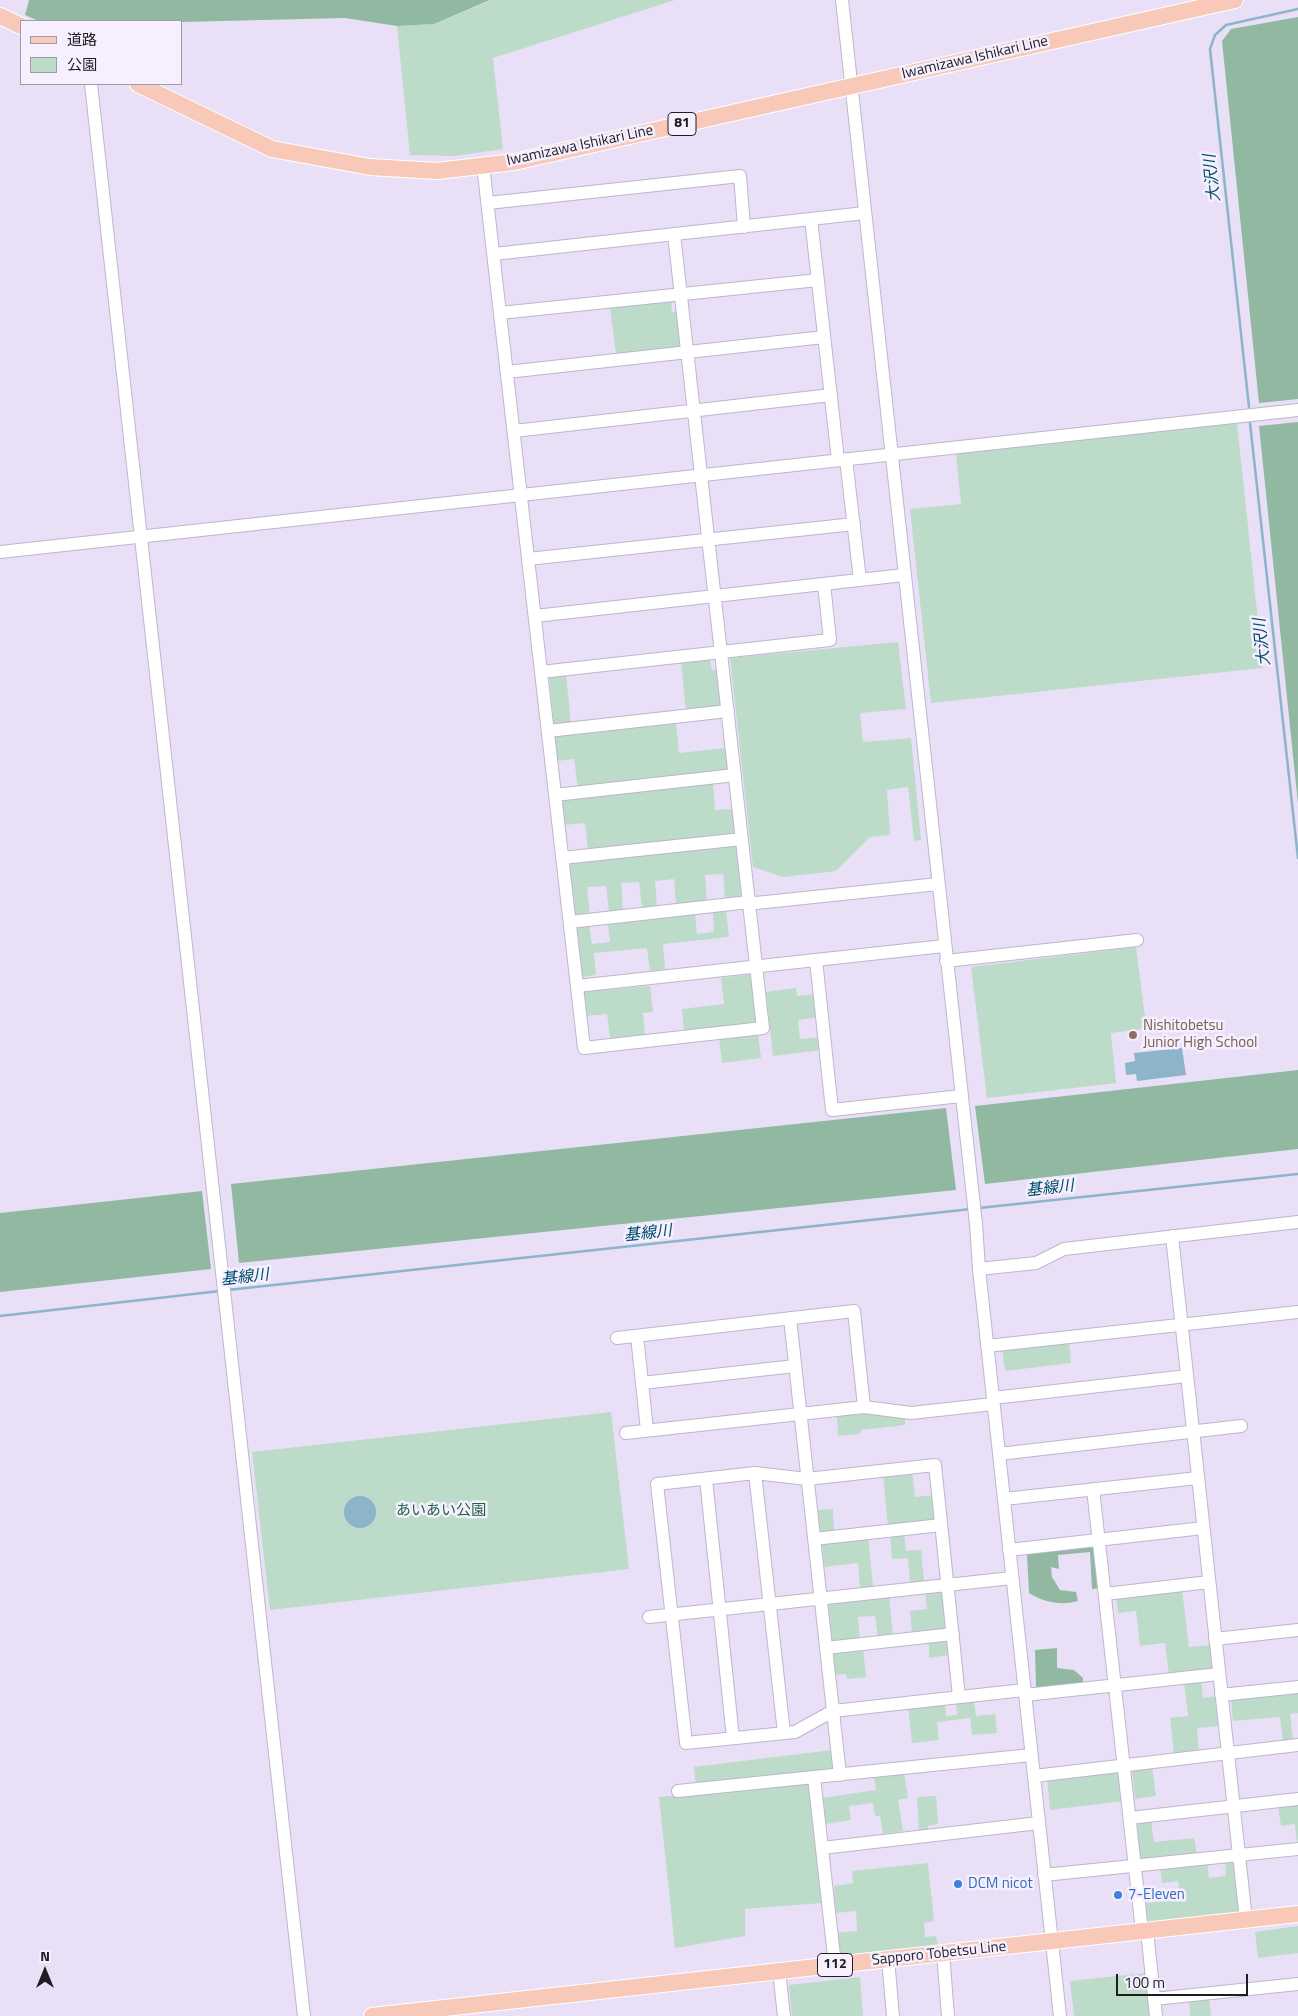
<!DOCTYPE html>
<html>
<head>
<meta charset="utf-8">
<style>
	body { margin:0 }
	#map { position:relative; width:1298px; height:2016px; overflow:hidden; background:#e9e0f8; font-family:"Titillium Web","Noto Sans JP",sans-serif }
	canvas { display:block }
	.legend { position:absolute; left:20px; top:20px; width:162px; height:65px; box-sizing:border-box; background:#f5effe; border:1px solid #9f9ba7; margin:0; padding:6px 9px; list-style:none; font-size:15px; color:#1f1c24 }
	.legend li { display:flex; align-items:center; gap:10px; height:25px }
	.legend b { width:25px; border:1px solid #9f9ba7 }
	.north { position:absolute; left:20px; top:1946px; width:50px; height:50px; -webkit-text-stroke:4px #f5effe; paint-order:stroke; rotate:0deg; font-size:14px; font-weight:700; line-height:20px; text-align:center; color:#1f1c24 }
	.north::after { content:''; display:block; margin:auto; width:18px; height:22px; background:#1f1c24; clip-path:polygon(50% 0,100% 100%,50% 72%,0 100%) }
	.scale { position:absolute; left:1116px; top:1974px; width:132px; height:22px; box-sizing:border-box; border:2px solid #1f1c24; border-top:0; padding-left:6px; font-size:15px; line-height:18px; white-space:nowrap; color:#1f1c24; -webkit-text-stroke:4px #f5effe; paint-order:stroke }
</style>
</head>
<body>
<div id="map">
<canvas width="1298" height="2016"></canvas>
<ul class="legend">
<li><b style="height:6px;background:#f8c8b9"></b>道路</li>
<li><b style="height:14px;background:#bddbc9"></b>公園</li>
</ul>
<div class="north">N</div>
<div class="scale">100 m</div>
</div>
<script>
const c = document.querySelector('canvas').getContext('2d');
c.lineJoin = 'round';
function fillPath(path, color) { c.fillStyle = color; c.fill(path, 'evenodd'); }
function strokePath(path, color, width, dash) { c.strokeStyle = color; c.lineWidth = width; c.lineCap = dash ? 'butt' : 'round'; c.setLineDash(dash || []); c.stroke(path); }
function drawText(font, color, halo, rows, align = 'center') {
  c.font = font + ' "Titillium Web","Noto Sans JP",sans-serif'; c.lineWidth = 5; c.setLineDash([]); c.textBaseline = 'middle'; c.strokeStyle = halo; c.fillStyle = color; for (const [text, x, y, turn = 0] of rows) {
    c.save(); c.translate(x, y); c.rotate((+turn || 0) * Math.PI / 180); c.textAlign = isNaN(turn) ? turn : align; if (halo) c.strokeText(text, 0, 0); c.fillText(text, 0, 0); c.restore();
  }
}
fillPath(new Path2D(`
	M 492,0 L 675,0 L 493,58 L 503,149 L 455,156 L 410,155 L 397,26 L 434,24 Z
	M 671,300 L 672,312 L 677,311 L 681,344 L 679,347 L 616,354 L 610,307 Z
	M 1237,423 L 1263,668 L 931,703 L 910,509 L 961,504 L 956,453 Z
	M 898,642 L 906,709 L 860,713 L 863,742 L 911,738 L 921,840 L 914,841 L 908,787 L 887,790 L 890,835 L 870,837 L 836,871 L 783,877 L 753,867 L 730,658 Z
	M 710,659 L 712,670 L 717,670 L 721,704 L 718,708 L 686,711 L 681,662 Z
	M 566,674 L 571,724 L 554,726 L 549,676 Z
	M 676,723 L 679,753 L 726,748 L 729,771 L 578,788 L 574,759 L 557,761 L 554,736 Z
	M 713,783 L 715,810 L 732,809 L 735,835 L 588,850 L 585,823 L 564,825 L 562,799 Z
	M 737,846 L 741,897 L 725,898 L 723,874 L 705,875 L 707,901 L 676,904 L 674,879 L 655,881 L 657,906 L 642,908 L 639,882 L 621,883 L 623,910 L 609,911 L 606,886 L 587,887 L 590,914 L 574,916 L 569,862 Z
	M 726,911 L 729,937 L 663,944 L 665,969 L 650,971 L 647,948 L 594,953 L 596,975 L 582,977 L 577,927 L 589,925 L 592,944 L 610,942 L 608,923 L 695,914 L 697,934 L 714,932 L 713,912 Z
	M 1136,947 L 1146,1024 L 1142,1029 L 1111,1033 L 1116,1083 L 987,1098 L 971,967 Z
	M 753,974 L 759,1023 L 684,1031 L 682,1009 L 724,1004 L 721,978 Z
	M 650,986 L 653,1012 L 643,1013 L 645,1035 L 610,1038 L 607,1014 L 586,1016 L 583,992 Z
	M 796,988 L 797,996 L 816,994 L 819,1017 L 798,1020 L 800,1039 L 820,1037 L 822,1050 L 773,1056 L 766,992 Z
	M 758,1033 L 761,1058 L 722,1063 L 719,1037 Z
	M 1069,1340 L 1071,1363 L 1005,1371 L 1002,1348 Z
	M 611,1412 L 629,1569 L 270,1610 L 252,1452 Z
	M 865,1412 L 905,1418 L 905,1425 L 861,1430 L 860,1434 L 838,1436 L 837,1415 Z
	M 912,1472 L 915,1497 L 934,1495 L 936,1522 L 888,1527 L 883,1474 Z
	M 833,1509 L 834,1531 L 823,1533 L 818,1528 L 817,1510 Z
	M 904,1533 L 906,1551 L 921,1550 L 924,1582 L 910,1583 L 908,1558 L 892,1559 L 890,1534 Z
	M 868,1537 L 873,1586 L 860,1588 L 858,1563 L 824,1567 L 822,1542 Z
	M 1182,1589 L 1189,1647 L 1212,1645 L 1215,1669 L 1169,1675 L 1165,1643 L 1140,1646 L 1136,1611 L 1118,1613 L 1116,1596 Z
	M 945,1590 L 948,1630 L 912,1633 L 910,1611 L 927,1609 L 925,1591 Z
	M 889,1596 L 893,1636 L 878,1637 L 875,1616 L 858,1617 L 860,1639 L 832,1641 L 828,1601 Z
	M 947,1639 L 950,1655 L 929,1658 L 929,1641 Z
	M 863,1648 L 866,1677 L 847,1679 L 846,1674 L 835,1675 L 833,1651 Z
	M 1201,1680 L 1203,1698 L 1217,1696 L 1220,1726 L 1197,1728 L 1199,1751 L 1174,1753 L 1170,1718 L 1188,1716 L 1184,1682 Z
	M 1298,1692 L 1298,1713 L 1290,1714 L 1293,1740 L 1283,1741 L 1280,1717 L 1233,1721 L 1231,1700 Z
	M 974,1701 L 976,1716 L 995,1714 L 997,1733 L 972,1735 L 970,1718 L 937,1722 L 939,1740 L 912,1743 L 908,1707 L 945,1703 L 946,1716 L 957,1715 L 956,1703 Z
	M 832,1750 L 834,1768 L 829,1773 L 696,1786 L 694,1767 Z
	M 1152,1765 L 1156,1796 L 1135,1799 L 1132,1767 Z
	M 1120,1770 L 1123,1801 L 1050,1810 L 1047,1778 Z
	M 904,1773 L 908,1798 L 898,1800 L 903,1831 L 883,1834 L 880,1816 L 875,1816 L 873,1803 L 849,1806 L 851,1820 L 826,1824 L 822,1798 L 876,1790 L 874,1777 Z
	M 809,1782 L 822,1903 L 745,1909 L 745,1936 L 675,1948 L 659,1797 Z
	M 936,1796 L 938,1824 L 928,1826 L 928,1831 L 919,1831 L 917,1797 Z
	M 1298,1804 L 1298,1843 L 1297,1843 L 1295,1824 L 1281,1826 L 1278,1806 Z
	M 1151,1820 L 1154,1842 L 1194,1838 L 1197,1855 L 1147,1859 L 1140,1857 L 1137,1822 Z
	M 1236,1858 L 1242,1915 L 1148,1925 L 1146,1903 L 1180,1899 L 1178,1881 L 1162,1883 L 1160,1866 L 1207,1861 L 1209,1878 L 1226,1876 L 1225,1859 Z
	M 928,1863 L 934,1921 L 924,1923 L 925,1937 L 936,1936 L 938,1946 L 838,1957 L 836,1933 L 857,1931 L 856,1911 L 836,1913 L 834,1886 L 853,1883 L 852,1871 Z
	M 1298,1926 L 1298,1953 L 1258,1958 L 1255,1932 Z
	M 1146,1973 L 1151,2016 L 1074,2016 L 1070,1981 Z
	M 860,1977 L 863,2016 L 792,2016 L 789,1985 Z
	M 1209,1998 L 1211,2016 L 1190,2016 L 1189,2000 Z`), '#bddbc9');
fillPath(new Path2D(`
	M 29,0 L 490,0 L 434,24 L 397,26 L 345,18 L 181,22 L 39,21 L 25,15 Z
	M 1298,17 L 1298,399 L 1259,403 L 1222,41 L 1231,29 Z
	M 1298,422 L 1298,804 L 1259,426 Z
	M 1298,1070 L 1298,1149 L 985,1184 L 975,1106 Z
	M 946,1108 L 956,1190 L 239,1263 L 231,1184 Z
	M 202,1191 L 211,1269 L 0,1292 L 0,1213 Z
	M 1096,1545 L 1100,1588 L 1092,1589 L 1090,1552 L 1058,1555 L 1059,1569 L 1051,1567 L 1052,1577 L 1060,1590 L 1076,1592 L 1078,1601 C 1061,1606 1043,1602 1029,1593 L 1027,1554 Z
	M 1057,1648 L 1057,1668 L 1074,1670 L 1083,1678 L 1083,1683 L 1036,1687 L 1035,1650 Z`), '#91b9a1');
fillPath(new Path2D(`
	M 1182,1048 L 1186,1075 L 1137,1081 L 1136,1074 L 1126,1075 L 1125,1063 L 1135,1061 L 1134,1053 Z
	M344 1512a16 16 0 1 1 32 0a16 16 0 1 1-32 0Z`), '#8cb4ca');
strokePath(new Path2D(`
	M 1249,407 L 1210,49 L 1215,35 L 1226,25 L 1298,9
	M 1250,423 L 1298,858
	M 979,1208 L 1298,1174
	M 228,1290 L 971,1209
	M 0,1316 L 220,1291`), '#8cb4ca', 2.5);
const minor = new Path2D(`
	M 842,0 L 976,1224 L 979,1269 L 1060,2016
	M 91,84 L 304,2016
	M 483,165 L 584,1048 L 763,1028 L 674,234
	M 488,203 L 740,176 L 744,227
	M 811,219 L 838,460
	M 494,254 L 865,213
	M 500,313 L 818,280
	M 507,372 L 824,337
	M 514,431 L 831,395
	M 846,459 L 860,580
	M 0,552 L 1298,410
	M 528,559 L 854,524
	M 535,616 L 904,575
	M 541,672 L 830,640 L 824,584
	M 548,731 L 728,711
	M 555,795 L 735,775
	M 562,858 L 742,839
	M 570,922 L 749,902 L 756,903 L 938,884
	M 816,960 L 832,1110 L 961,1096
	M 946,961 L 1137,940
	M 577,986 L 944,946
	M 1172,1236 L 1246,1920
	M 979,1269 L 1036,1263 L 1064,1249 L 1298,1222
	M 790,1318 L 840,1775
	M 637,1336 L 647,1430
	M 617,1338 L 854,1311 L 864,1407
	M 987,1346 L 1298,1312
	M 642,1383 L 795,1366
	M 993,1398 L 1187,1376
	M 626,1433 L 864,1407 L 911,1413 L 993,1404
	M 999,1454 L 1241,1426
	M 755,1473 L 784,1733
	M 706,1479 L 733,1738
	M 1093,1489 L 1142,1931
	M 1004,1499 L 1198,1478
	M 814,1539 L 941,1525
	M 1009,1550 L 1203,1528
	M 1105,1594 L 1209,1582
	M 649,1617 L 1012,1578
	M 1215,1639 L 1298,1630
	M 826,1648 L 953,1634
	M 1025,1695 L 1219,1674
	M 1221,1695 L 1298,1687
	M 959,1697 L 935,1465 L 807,1479 L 755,1473 L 657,1484 L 686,1743 L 795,1732 L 833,1711 L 1024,1690
	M 1034,1776 L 1298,1745
	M 678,1791 L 814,1777
	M 1130,1818 L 1298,1799
	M 822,1848 L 1039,1823
	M 1044,1875 L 1298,1849
	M 1147,1931 L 1156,2016
	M 943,1953 L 948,2016
	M 888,1959 L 893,2016
	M 835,1965 L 814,1777 L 1031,1755
	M 779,1971 L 784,2016
	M 1154,1999 L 1298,1984`);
const major = new Path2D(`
	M 0,16 L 21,26
	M 138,84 L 272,149 L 370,167 L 437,171 L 514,162 L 1235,0
	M 372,2016 L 1298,1914`);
strokePath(minor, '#beb5cc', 14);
strokePath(major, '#fff', 18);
strokePath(minor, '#fff', 12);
strokePath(major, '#f8c8b9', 16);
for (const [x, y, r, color] of [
	[1133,1035,5,"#8d6e63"],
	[958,1884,5,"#3f7fe0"],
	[1118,1895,5,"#3f7fe0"]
]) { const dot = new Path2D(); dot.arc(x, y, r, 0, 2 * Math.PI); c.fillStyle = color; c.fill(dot); strokePath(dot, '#f5effe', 2); }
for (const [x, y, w] of [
	[682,124,28],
	[835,1965,35]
]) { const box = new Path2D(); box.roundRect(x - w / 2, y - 11.5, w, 23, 4); c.fillStyle = '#f5effe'; c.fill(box); strokePath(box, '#1f1c24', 1); }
drawText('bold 14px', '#1f1c24', null, [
	["81",682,124],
	["112",835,1965]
]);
drawText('15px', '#1f1c24', '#f5effe', [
	["Iwamizawa Ishikari Line",975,58,-13],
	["Iwamizawa Ishikari Line",580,146,-12],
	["Sapporo Tobetsu Line",939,1954,-6]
]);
drawText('15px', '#785e54', '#f5effe', [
	["Nishitobetsu",1143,1026],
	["Junior High School",1143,1043]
], 'left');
drawText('15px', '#226243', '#f5effe', [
	["あいあい公園",441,1511]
]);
drawText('15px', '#366cbe', '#f5effe', [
	["DCM nicot",968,1884],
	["7-Eleven",1128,1895]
], 'left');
drawText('italic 16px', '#004e6d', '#f5effe', [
	["大沢川",1213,178,-96],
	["大沢川",1263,642,-96],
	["基線川",1050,1189,-6],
	["基線川",648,1234,-6],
	["基線川",245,1278,-6]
]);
</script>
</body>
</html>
